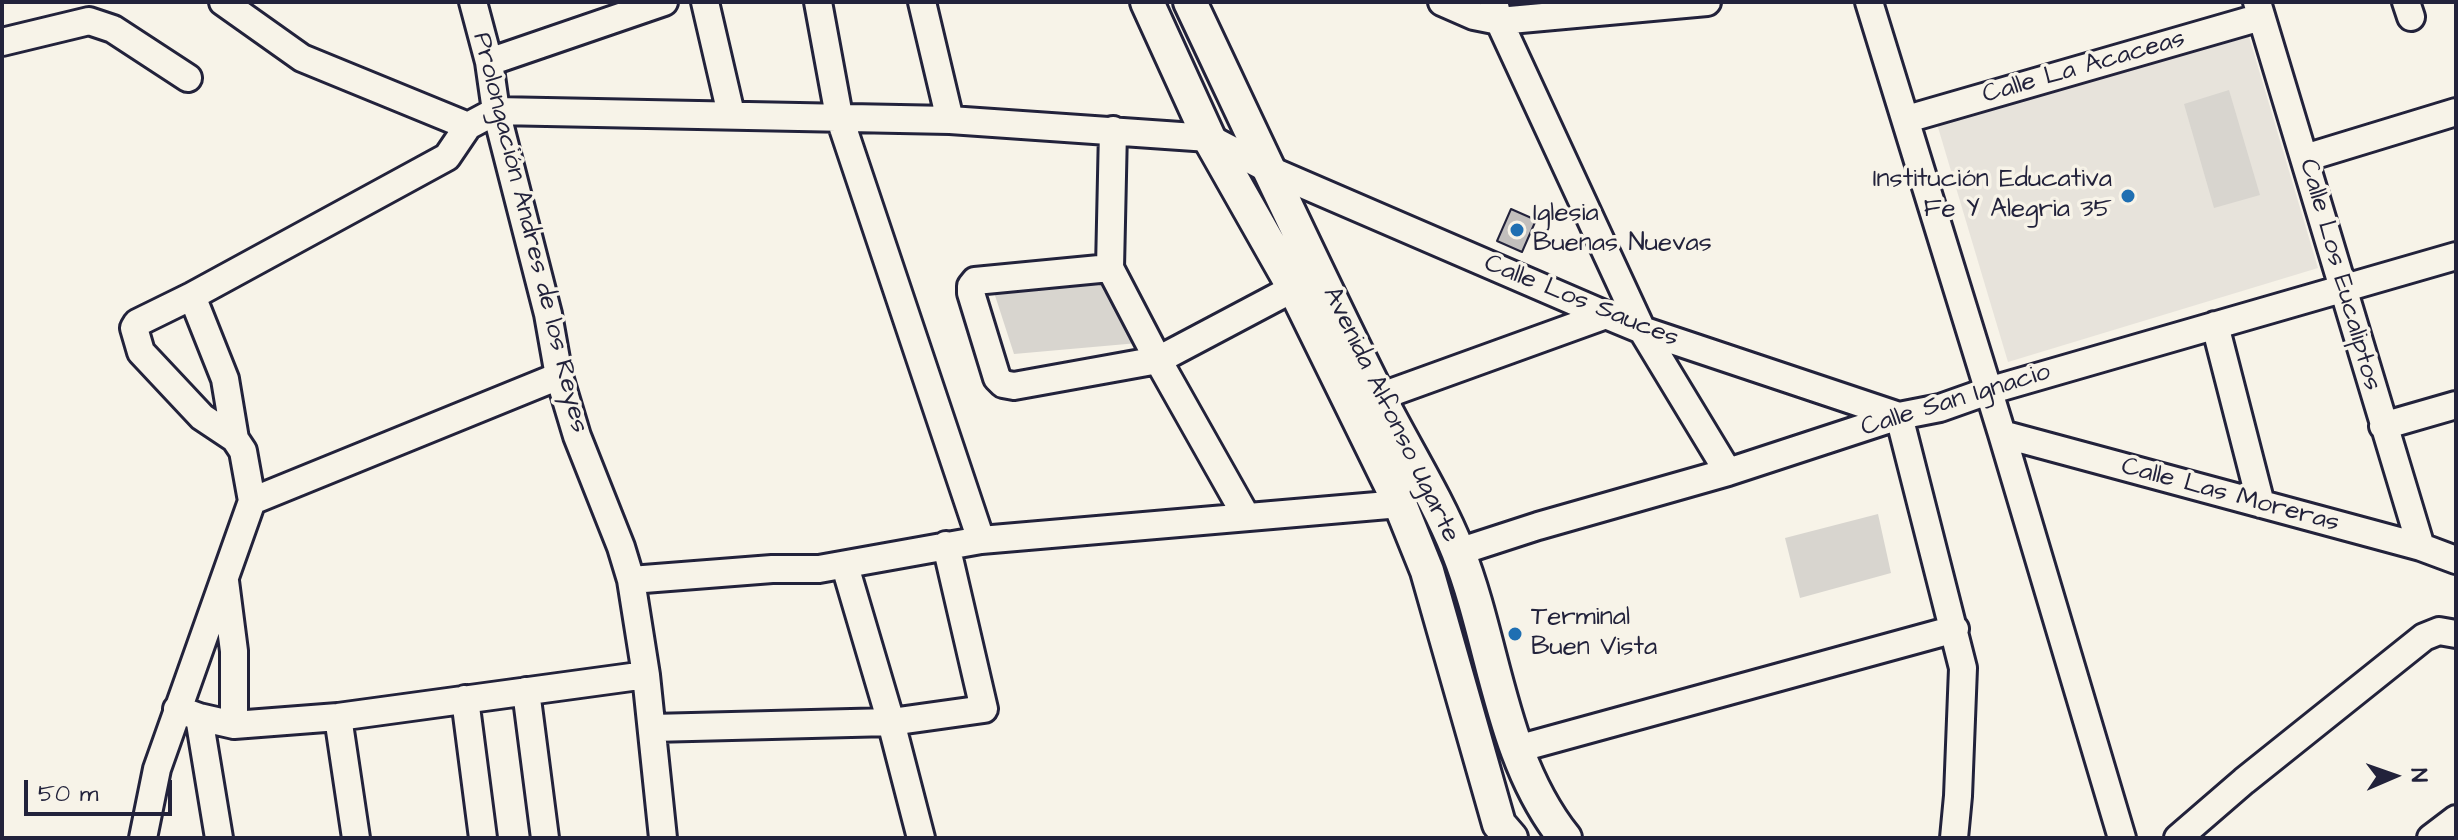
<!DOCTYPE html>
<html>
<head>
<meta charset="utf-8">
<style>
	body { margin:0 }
	#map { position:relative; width:2458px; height:840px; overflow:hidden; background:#f7f3e8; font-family:"Architects Daughter",sans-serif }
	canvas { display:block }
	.frame { position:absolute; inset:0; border:4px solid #22223b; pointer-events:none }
	.north { position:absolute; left:2354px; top:736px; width:80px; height:80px; -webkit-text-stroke:6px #f7f3e8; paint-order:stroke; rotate:88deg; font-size:22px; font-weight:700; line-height:32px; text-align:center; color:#22223b }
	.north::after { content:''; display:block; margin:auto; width:28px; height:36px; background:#22223b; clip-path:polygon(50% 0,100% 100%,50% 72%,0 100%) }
	.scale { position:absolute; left:24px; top:780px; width:148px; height:36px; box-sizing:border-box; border:4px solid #22223b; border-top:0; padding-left:10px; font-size:24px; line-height:28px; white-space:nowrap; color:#22223b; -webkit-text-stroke:6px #f7f3e8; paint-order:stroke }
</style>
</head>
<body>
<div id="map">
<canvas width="2458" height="840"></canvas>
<div class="frame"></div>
<div class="north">N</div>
<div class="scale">50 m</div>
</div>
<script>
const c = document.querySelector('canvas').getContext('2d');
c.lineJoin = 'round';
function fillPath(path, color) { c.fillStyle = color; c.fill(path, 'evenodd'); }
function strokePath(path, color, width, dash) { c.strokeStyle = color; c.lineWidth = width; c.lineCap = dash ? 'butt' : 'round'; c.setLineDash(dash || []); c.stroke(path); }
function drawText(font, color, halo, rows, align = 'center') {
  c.font = font + ' "Architects Daughter",sans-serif'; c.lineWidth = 7; c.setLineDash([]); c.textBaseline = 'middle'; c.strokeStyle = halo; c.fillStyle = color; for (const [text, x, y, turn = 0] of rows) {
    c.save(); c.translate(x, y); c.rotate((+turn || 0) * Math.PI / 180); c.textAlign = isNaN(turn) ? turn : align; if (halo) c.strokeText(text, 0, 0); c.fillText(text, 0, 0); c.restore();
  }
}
fillPath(new Path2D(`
	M 2247,30 L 2318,268 L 2008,362 L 1937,124 Z`), '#e7e3db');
fillPath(new Path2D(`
	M 2229,90 L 2260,195 L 2214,208 L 2184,104 Z
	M 990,280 L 1103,281 L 1138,343 L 1014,354 Z
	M 1878,514 L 1891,573 L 1800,598 L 1785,538 Z`), '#d8d5cf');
const building = new Path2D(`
	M 1511,209 L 1536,220 L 1522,252 L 1497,241 Z`);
fillPath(building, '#c2bfbd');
strokePath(building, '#22223b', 2);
const minor = new Path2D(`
	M 223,2 L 302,58 L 468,126
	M 473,2 L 489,62 L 496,111 L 548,314 L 559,376 L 577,436 L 621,547 L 631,580 L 646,675 L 663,838
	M 705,2 L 731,114
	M 818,2 L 839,116 L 981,540
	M 922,2 L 950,120
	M 1442,2 L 1474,16 L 1499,21 L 1707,2
	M 1494,2 L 1499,21 L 1642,330 L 1728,472
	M 1869,2 L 2002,434 L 2122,838
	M 2257,2 L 2421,547
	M 2406,2 L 2411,17
	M 2,42 L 89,21 L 113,29 L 188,78
	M 489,62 L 664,2
	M 1907,119 L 2261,17
	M 1113,130 L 1110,268 L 1158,360 L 1246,516
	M 2305,158 L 2456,112
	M 1110,268 L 975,281 L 971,286 L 971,293 L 997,378 L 1003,384 L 1014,386 L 1158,360 L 1294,288
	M 192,296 L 225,379 L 235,439
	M 2215,325 L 2261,504
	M 1379,397 L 1606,315
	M 2383,426 L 2456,405
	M 2002,434 L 2421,547 L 2456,560
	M 252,501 L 559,376
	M 1458,552 L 1538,526 L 1728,472 L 1899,416 L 1940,408 L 1988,391 L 2456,256
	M 845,566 L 891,722 L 921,838
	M 631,580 L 772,569 L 819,569 L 981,540 L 1400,504
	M 225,581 L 234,651 L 234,725
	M 526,691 L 545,838
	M 465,699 L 483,838
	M 177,709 L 199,717 L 234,725 L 338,717 L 646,675
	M 199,717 L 219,838
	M 338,717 L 356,838
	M 652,728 L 891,722 L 984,709 L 946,545
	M 1517,749 L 1955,629
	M 143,838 L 157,769 L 252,501 L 243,451 L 235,439 L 202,417 L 141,352 L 134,328 L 137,323 L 192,296 L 447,157 L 468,126 L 496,111 L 950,120 L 1209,138 L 1270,170 L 1606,315 L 1642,330 L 1899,416 L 1963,668 L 1958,796 L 1954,838
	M 2178,838 L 2244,781 L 2424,637 L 2439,631 L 2456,634
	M 2431,838 L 2456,819`);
const major = new Path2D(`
	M 1147,2 L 1209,138 L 1294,288 L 1400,504 L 1427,571 L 1499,824 L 1511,838
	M 1190,2 C 1252,133 1313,265 1378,395 C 1404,447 1436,496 1458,551 C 1495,644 1500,757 1565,838`);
strokePath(minor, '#22223b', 32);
strokePath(major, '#22223b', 38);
strokePath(minor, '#f7f3e8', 26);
strokePath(major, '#f7f3e8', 32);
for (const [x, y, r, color] of [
	[2128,196,8,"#1f6fb2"],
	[1517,230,8,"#1f6fb2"],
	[1515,634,8,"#1f6fb2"]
]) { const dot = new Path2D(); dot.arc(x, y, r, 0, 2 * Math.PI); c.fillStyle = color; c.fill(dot); strokePath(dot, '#f7f3e8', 3); }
drawText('26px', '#22223b', '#f7f3e8', [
	["Calle La Acaceas",2084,68,-16],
	["Prolongación Andres de los Reyes",529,233,76],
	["Calle Los Eucaliptos",2339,275,74],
	["Calle Los Sauces",1581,302,22],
	["Calle San Ignacio",1956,401,-17],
	["Avenida Alfonso Ugarte",1390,415,64],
	["Calle Las Moreras",2230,496,15]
]);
drawText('26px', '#22223b', '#f7f3e8', [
	["Institución Educativa",2112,181,"right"],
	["Fe Y Alegria 35",2112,211,"right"],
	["Iglesia",1533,215],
	["Buenas Nuevas",1533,245],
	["Terminal",1531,619],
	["Buen Vista",1531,649]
], 'left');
</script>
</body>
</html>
